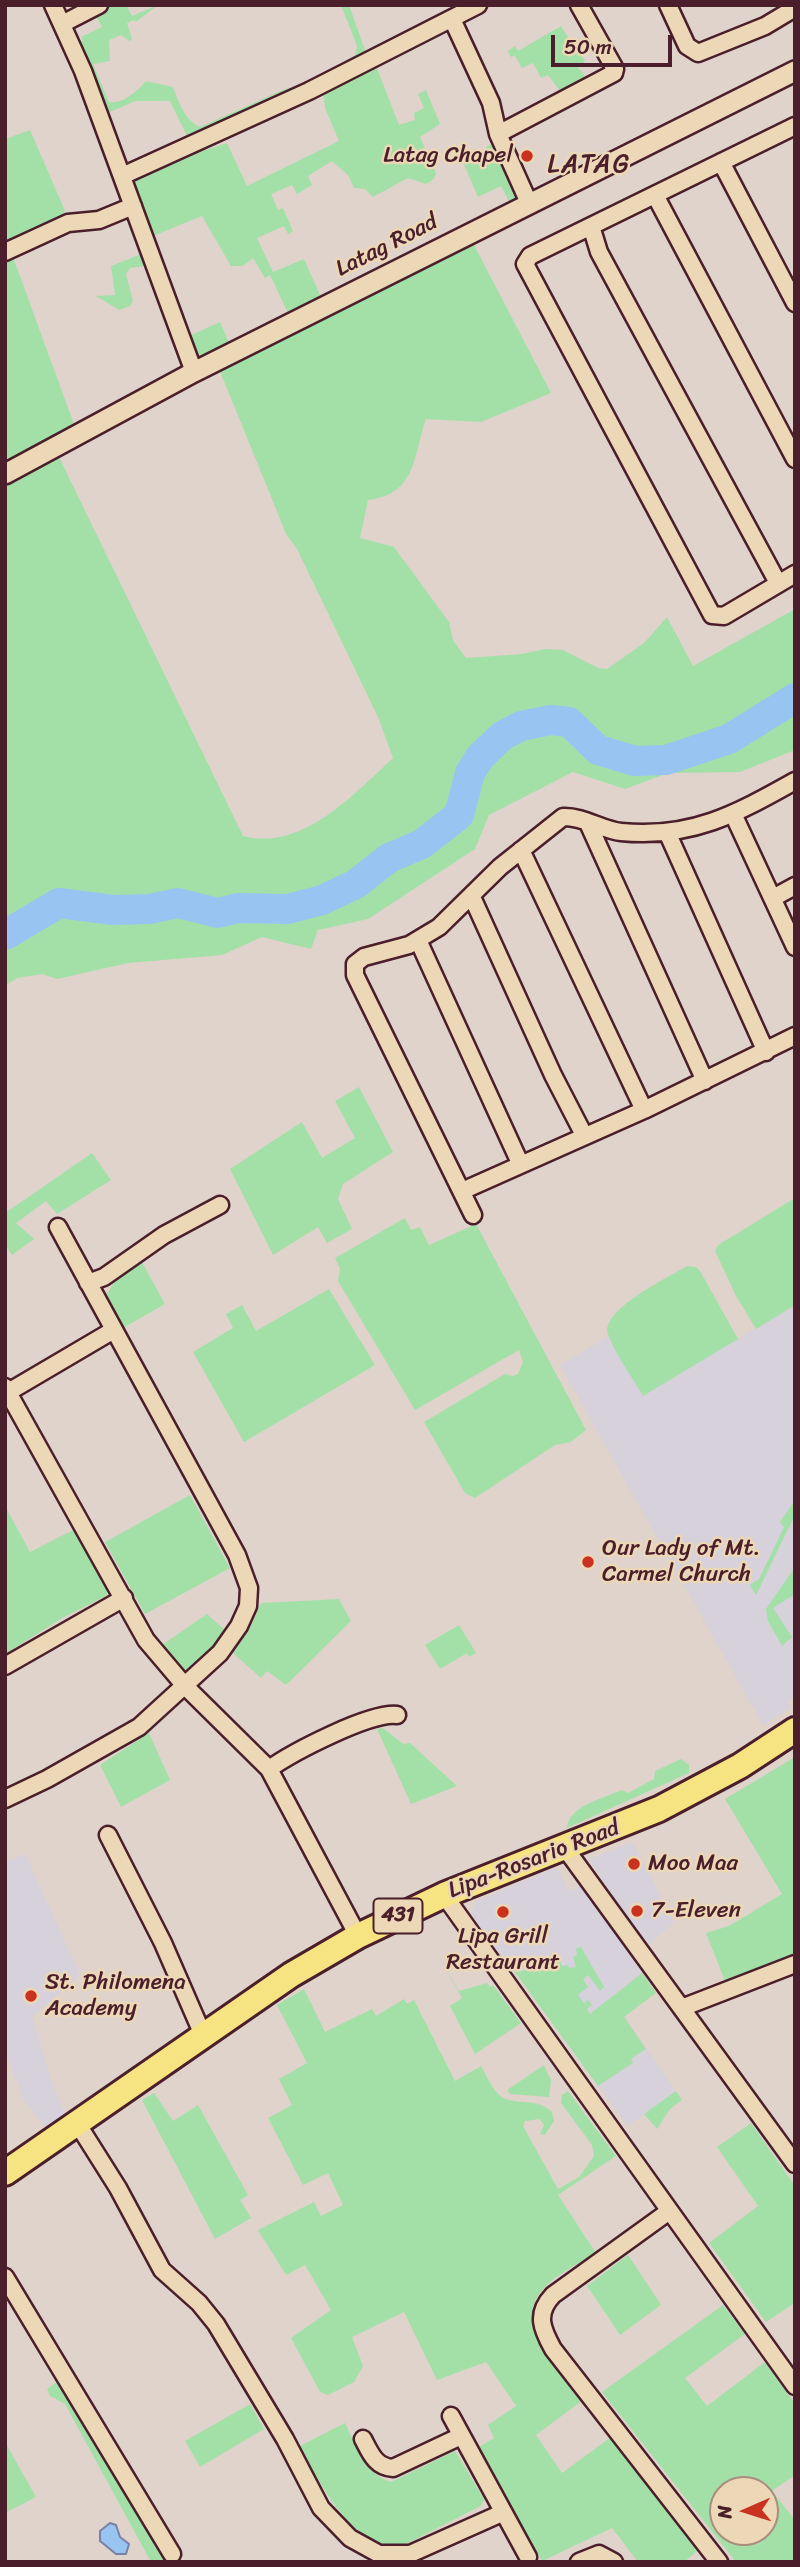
<!DOCTYPE html>
<html>
<head>
<meta charset="utf-8">
<style>
	body { margin:0 }
	#map { position:relative; width:800px; height:2567px; overflow:hidden; background:#dfd3cb; font-family:Sriracha,sans-serif }
	canvas { display:block }
	.frame { position:absolute; inset:0; border:7px solid #4a1f2b; pointer-events:none }
	.north { position:absolute; left:709px; top:2476px; width:70px; height:70px; box-sizing:border-box; background:#ecd7b6; border:2px solid #ab8d7e; border-radius:50%; rotate:267deg; font-size:19px; font-weight:700; line-height:28px; text-align:center; color:#4a1f2b }
	.north::after { content:''; display:block; margin:auto; width:24px; height:32px; background:#c8321e; clip-path:polygon(50% 0,100% 100%,50% 72%,0 100%) }
	.scale { position:absolute; left:551px; top:35px; width:121px; height:32px; box-sizing:border-box; border:4px solid #4a1f2b; border-top:0; padding-left:9px; font-size:21px; line-height:24px; white-space:nowrap; color:#4a1f2b; -webkit-text-stroke:5px #ecd7b6; paint-order:stroke }
</style>
</head>
<body>
<div id="map">
<canvas width="800" height="2567"></canvas>
<div class="frame"></div>
<div class="north">N</div>
<div class="scale">50 m</div>
</div>
<script>
const c = document.querySelector('canvas').getContext('2d');
c.lineJoin = 'round';
function fillPath(path, color) { c.fillStyle = color; c.fill(path, 'evenodd'); }
function strokePath(path, color, width, dash) { c.strokeStyle = color; c.lineWidth = width; c.lineCap = dash ? 'butt' : 'round'; c.setLineDash(dash || []); c.stroke(path); }
function drawText(font, color, halo, rows, align = 'center') {
  c.font = font + ' Sriracha,sans-serif'; c.lineWidth = 5; c.setLineDash([]); c.textBaseline = 'middle'; c.strokeStyle = halo; c.fillStyle = color; for (const [text, x, y, turn = 0] of rows) {
    c.save(); c.translate(x, y); c.rotate((+turn || 0) * Math.PI / 180); c.textAlign = isNaN(turn) ? turn : align; if (halo) c.strokeText(text, 0, 0); c.fillText(text, 0, 0); c.restore();
  }
}
fillPath(new Path2D(`
	M 795,1305 L 795,1696 L 787,1701 L 791,1708 L 763,1725 L 560,1365 L 609,1336 L 643,1395 Z
	M 633,1842 L 674,1923 L 649,1944 L 622,1911 L 589,1859 Z
	M 25,1854 L 80,1975 L 32,2017 L 54,2089 L 66,2115 L 47,2129 L 23,2099 L 5,2049 L 5,1862 Z
	M 557,1867 L 568,1891 L 581,1886 L 642,1973 L 611,1997 L 676,2091 L 628,2126 L 506,1960 L 490,1944 L 472,1913 L 476,1901 Z`), '#d6d1da');
fillPath(new Path2D(`
	M 107,5 L 126,5 L 132,16 L 158,5 L 136,22 L 134,20 L 127,23 L 132,39 L 129,41 L 121,35 L 109,40 L 110,61 L 93,64 L 109,102 C 124,104 137,91 146,81 L 173,87 C 179,103 185,120 200,127 L 283,90 L 314,80 L 355,55 L 357,46 L 341,5 L 349,5 L 366,53 L 364,59 L 190,142 L 170,101 L 135,101 L 103,115 L 76,45 L 83,41 L 81,37 L 102,27 L 94,12 Z
	M 561,26 C 569,40 578,47 585,61 L 578,68 L 584,74 L 584,81 L 564,96 L 548,75 L 541,78 L 533,63 L 522,68 L 515,56 L 511,57 L 508,51 L 515,46 L 518,51 Z
	M 375,63 L 399,125 L 415,120 L 414,113 L 424,108 L 418,94 L 426,90 L 440,124 L 420,137 L 436,173 L 434,179 L 426,184 L 408,178 L 373,197 L 365,189 L 354,188 L 348,175 L 332,161 L 308,176 L 312,185 L 297,194 L 292,185 L 271,194 L 278,210 L 283,208 L 293,231 L 288,234 L 284,226 L 257,238 L 273,272 L 304,259 L 321,297 L 288,313 L 270,275 L 265,278 L 253,258 L 243,266 L 231,266 L 202,216 L 153,236 L 134,188 L 134,179 L 198,149 L 206,150 L 227,143 L 247,186 L 339,141 L 325,108 L 323,89 Z
	M 30,130 L 65,211 L 59,218 L 5,247 L 5,139 Z
	M 495,142 L 522,196 L 510,203 L 501,186 L 478,197 L 462,160 L 472,155 L 477,163 L 490,156 L 486,147 Z
	M 472,241 L 551,393 L 481,422 L 426,419 C 413,456 417,494 368,500 L 360,538 L 394,547 L 449,622 L 453,640 L 466,658 L 522,654 L 545,649 L 563,650 L 598,668 L 607,669 L 644,643 L 667,617 L 693,666 L 795,609 L 795,750 L 740,772 L 668,773 L 625,789 L 573,772 L 489,815 L 475,849 L 368,919 L 318,930 L 311,949 L 262,937 L 222,955 L 128,963 L 57,979 L 42,974 L 17,978 L 5,986 L 5,486 L 58,455 L 243,836 C 302,852 354,794 393,758 L 378,717 L 296,547 L 287,536 L 219,369 Z
	M 144,253 L 151,265 L 130,268 L 126,274 L 133,301 L 130,306 L 119,310 L 96,296 L 115,295 L 111,266 Z
	M 13,257 L 75,427 L 5,465 L 5,260 Z
	M 220,322 L 229,343 L 200,358 L 189,336 Z
	M 359,1087 L 393,1152 L 343,1184 L 338,1199 L 352,1229 L 327,1243 L 318,1227 L 273,1255 L 230,1169 L 302,1122 L 322,1158 L 355,1138 L 335,1101 Z
	M 92,1153 L 111,1180 L 57,1214 L 46,1201 L 16,1223 L 34,1239 L 12,1255 L 5,1244 L 5,1209 L 8,1211 Z
	M 795,1198 L 795,1305 L 756,1329 L 736,1296 L 715,1251 L 718,1245 Z
	M 405,1218 L 411,1230 L 420,1227 L 429,1245 L 476,1224 L 586,1430 L 571,1442 L 555,1445 L 475,1498 L 465,1493 L 424,1422 L 505,1374 L 513,1376 L 518,1374 L 523,1362 L 519,1350 L 415,1410 L 338,1281 L 340,1269 L 335,1258 Z
	M 142,1262 L 165,1304 L 123,1328 L 107,1294 L 115,1281 Z
	M 687,1266 L 696,1267 L 700,1271 L 738,1339 L 643,1396 C 632,1376 615,1355 608,1334 C 600,1310 669,1277 687,1266 Z
	M 329,1289 L 375,1365 L 244,1442 L 193,1352 L 233,1328 L 226,1314 L 242,1305 L 256,1331 Z
	M 190,1495 L 230,1568 L 145,1614 L 105,1542 Z
	M 795,1500 L 795,1515 L 756,1595 L 750,1585 L 759,1579 L 784,1527 L 780,1522 Z
	M 5,1506 L 30,1552 L 73,1530 L 108,1590 L 106,1596 L 64,1617 L 5,1654 Z
	M 793,1570 L 795,1594 L 773,1608 L 792,1637 L 782,1646 L 768,1621 L 766,1609 Z
	M 339,1599 L 351,1621 L 286,1685 L 267,1671 L 261,1678 L 233,1653 L 250,1628 L 261,1603 Z
	M 207,1614 L 227,1632 L 189,1670 L 180,1669 L 162,1645 Z
	M 459,1625 L 476,1653 L 469,1657 L 467,1653 L 440,1669 L 425,1645 Z
	M 383,1728 L 403,1744 L 410,1743 L 457,1786 L 411,1804 L 377,1729 Z
	M 149,1733 L 170,1780 L 121,1807 L 100,1765 Z
	M 795,1757 L 795,1955 L 725,1981 L 706,1933 L 729,1926 L 782,1894 L 725,1799 Z
	M 681,1759 L 689,1765 L 689,1773 L 567,1828 C 568,1806 604,1798 622,1790 L 628,1793 L 654,1779 L 655,1771 Z
	M 581,1947 L 604,1987 L 600,1991 L 588,1975 L 583,1979 L 588,1987 L 578,1995 L 584,2003 L 588,2000 L 592,2005 L 587,2009 L 590,2014 L 642,1973 L 656,1993 L 624,2017 L 646,2049 L 631,2059 L 633,2063 L 598,2086 L 506,1960 L 507,1958 L 518,1972 L 535,1967 L 534,1962 L 554,1955 L 558,1956 L 562,1966 L 568,1965 L 569,1968 L 576,1967 L 573,1957 L 577,1955 L 576,1949 Z
	M 443,1964 L 459,1991 L 487,1983 L 490,1987 L 493,1985 L 521,2023 L 475,2054 L 450,2006 L 462,1998 Z
	M 304,1989 L 325,2032 L 372,2009 L 376,2016 L 404,1999 L 407,2004 L 414,2000 L 455,2081 L 481,2066 C 488,2078 495,2097 509,2100 C 526,2104 538,2099 552,2112 L 554,2121 L 545,2135 L 540,2134 L 544,2125 L 540,2119 L 525,2121 L 523,2126 L 558,2189 L 579,2177 L 594,2156 L 592,2145 L 561,2103 L 562,2095 L 568,2091 L 616,2156 L 558,2195 L 596,2253 C 579,2264 556,2274 543,2289 C 511,2324 561,2373 583,2400 L 536,2435 L 562,2473 L 611,2437 L 701,2548 L 684,2562 L 638,2562 L 612,2528 L 542,2561 L 479,2447 L 494,2438 L 488,2425 L 516,2406 L 486,2362 L 437,2380 L 404,2312 L 352,2337 L 363,2366 L 354,2382 L 328,2395 L 320,2392 L 291,2338 L 331,2310 L 305,2265 L 286,2275 L 258,2230 L 314,2202 L 321,2216 L 343,2205 L 328,2173 L 303,2185 L 268,2118 L 292,2105 L 279,2079 L 307,2063 L 277,2005 Z
	M 544,2065 L 551,2080 L 549,2097 L 510,2094 L 507,2090 Z
	M 676,2091 L 682,2100 L 670,2109 L 657,2129 L 644,2114 Z
	M 154,2093 L 173,2121 L 198,2105 L 248,2195 L 240,2200 L 251,2218 L 215,2239 L 142,2100 Z
	M 751,2123 L 795,2186 L 795,2303 L 766,2322 L 709,2243 L 758,2206 L 717,2147 Z
	M 628,2255 L 661,2305 L 620,2335 L 587,2286 Z
	M 723,2305 L 745,2334 L 685,2378 L 707,2406 L 765,2362 L 795,2404 L 795,2475 L 772,2491 L 795,2520 L 795,2562 L 736,2562 L 602,2392 ZM 765,2490 L 765,2532 L 723,2532 L 723,2490 Z
	M 61,2379 L 164,2562 L 151,2562 L 65,2404 L 50,2396 L 47,2389 Z
	M 250,2404 L 264,2429 L 200,2467 L 185,2441 Z
	M 345,2423 C 356,2446 365,2474 391,2482 L 455,2451 L 484,2499 L 481,2506 L 406,2544 C 355,2556 319,2482 300,2446 Z
	M 5,2442 L 36,2497 L 5,2513 Z`), '#a3e0a8');
const water = new Path2D(`
	M 110,2523 L 116,2525 L 120,2537 L 129,2544 L 126,2554 L 116,2554 L 100,2541 L 100,2531 Z`);
fillPath(water, '#98c4f1');
strokePath(water, '#7982a2', 2);
strokePath(new Path2D(`
	M 5,935 L 59,903 L 113,910 L 149,909 L 178,903 L 218,913 L 238,908 L 288,909 L 322,900 L 356,884 L 389,858 L 422,844 L 459,815 L 470,773 L 480,757 L 502,736 L 521,726 L 551,720 L 569,722 L 598,750 L 635,761 L 666,760 L 729,739 L 795,698`), '#98c4f1', 30);
const minor = new Path2D(`
	M 53,5 L 83,71 L 194,372
	M 668,5 L 687,46 L 698,53 L 765,26 L 795,8
	M 452,19 L 491,103 L 498,134 L 529,203
	M 62,24 L 99,5
	M 795,126 L 530,256 L 525,264 L 712,615 L 724,616 L 795,574
	M 498,134 L 614,73 L 615,69 L 579,5
	M 721,162 L 795,303
	M 122,176 L 309,91 L 478,5
	M 655,195 L 795,459
	M 591,226 L 599,252 L 778,583
	M 5,252 L 68,223 L 99,220 L 133,206
	M 734,816 L 795,947
	M 588,823 L 705,1081
	M 667,832 L 766,1052
	M 521,850 L 644,1110
	M 472,897 L 553,1075 L 584,1135
	M 773,898 L 795,886
	M 418,940 L 520,1163
	M 462,1191 L 644,1110 L 795,1036
	M 473,1215 L 355,975 L 355,964 L 364,957 L 409,945 L 439,927 L 500,867 L 563,817 C 583,816 602,830 621,832 C 691,839 736,814 795,781
	M 88,1283 L 104,1277 L 164,1235 L 220,1205
	M 5,1387 L 146,1640 L 185,1686 L 269,1769 L 358,1936
	M 5,1394 L 112,1331
	M 5,1666 L 124,1598
	M 269,1769 C 293,1752 370,1712 397,1715
	M 5,1799 L 47,1779 L 139,1727 L 220,1653 L 239,1626 L 248,1606 L 249,1588 L 237,1555 L 58,1227
	M 108,1835 L 163,1943 L 203,2035
	M 565,1848 L 795,2164
	M 444,1895 L 795,2386
	M 684,2007 L 795,1964
	M 77,2123 L 118,2188 L 162,2270 L 199,2303 L 216,2324 L 285,2439 L 321,2508 L 350,2538 L 379,2554 L 410,2554 L 502,2513
	M 668,2212 L 553,2295 C 535,2314 542,2329 553,2349 L 719,2562
	M 5,2277 L 172,2554
	M 451,2416 L 528,2557
	M 363,2439 C 370,2452 375,2467 393,2468 L 461,2436
	M 579,2562 L 599,2554 L 614,2562`);
const tertiary = new Path2D(`
	M 5,474 L 194,372 L 795,71`);
const primary = new Path2D(`
	M 5,2173 L 291,1975 L 358,1936 L 444,1895 L 659,1809 L 740,1766 L 795,1730`);
strokePath(minor, '#4a1f2b', 21);
strokePath(tertiary, '#4a1f2b', 24);
strokePath(primary, '#4a1f2b', 30);
strokePath(minor, '#ecd7b6', 16);
strokePath(tertiary, '#ecd7b6', 19);
strokePath(primary, '#f6e381', 24);
for (const [x, y, r, color] of [
	[527,156,7,"#c8321e"],
	[588,1562,7,"#c8321e"],
	[634,1864,7,"#c8321e"],
	[637,1911,7,"#c8321e"],
	[503,1912,7,"#c8321e"],
	[31,1996,7,"#c8321e"]
]) { const dot = new Path2D(); dot.arc(x, y, r, 0, 2 * Math.PI); c.fillStyle = color; c.fill(dot); strokePath(dot, '#ecd7b6', 2.5); }
for (const [x, y, w] of [
	[398,1916,49]
]) { const box = new Path2D(); box.roundRect(x - w / 2, y - 17.5, w, 35, 5); c.fillStyle = '#ecd7b6'; c.fill(box); strokePath(box, '#4a1f2b', 2); }
drawText('bold 21px', '#4a1f2b', null, [
	["431",398,1916]
]);
drawText('23px', '#4a1f2b', '#ecd7b6', [
	["Latag Chapel",513,156,"right"],
	["Our Lady of Mt.",602,1549],
	["Carmel Church",602,1575],
	["Moo Maa",648,1864],
	["7-Eleven",651,1911],
	["Lipa Grill",503,1937,"center"],
	["Restaurant",503,1963,"center"],
	["St. Philomena",45,1983],
	["Academy",45,2009]
], 'left');
drawText('23px', '#4a1f2b', '#ecd7b6', [
	["Latag Road",387,246,-27],
	["Lipa-Rosario Road",534,1860,-21]
]);
c.letterSpacing = '2px';
drawText('26px', '#4a1f2b', '#ecd7b6', [
	["LATAG",589,165]
]);
c.letterSpacing = '0px';
</script>
</body>
</html>
